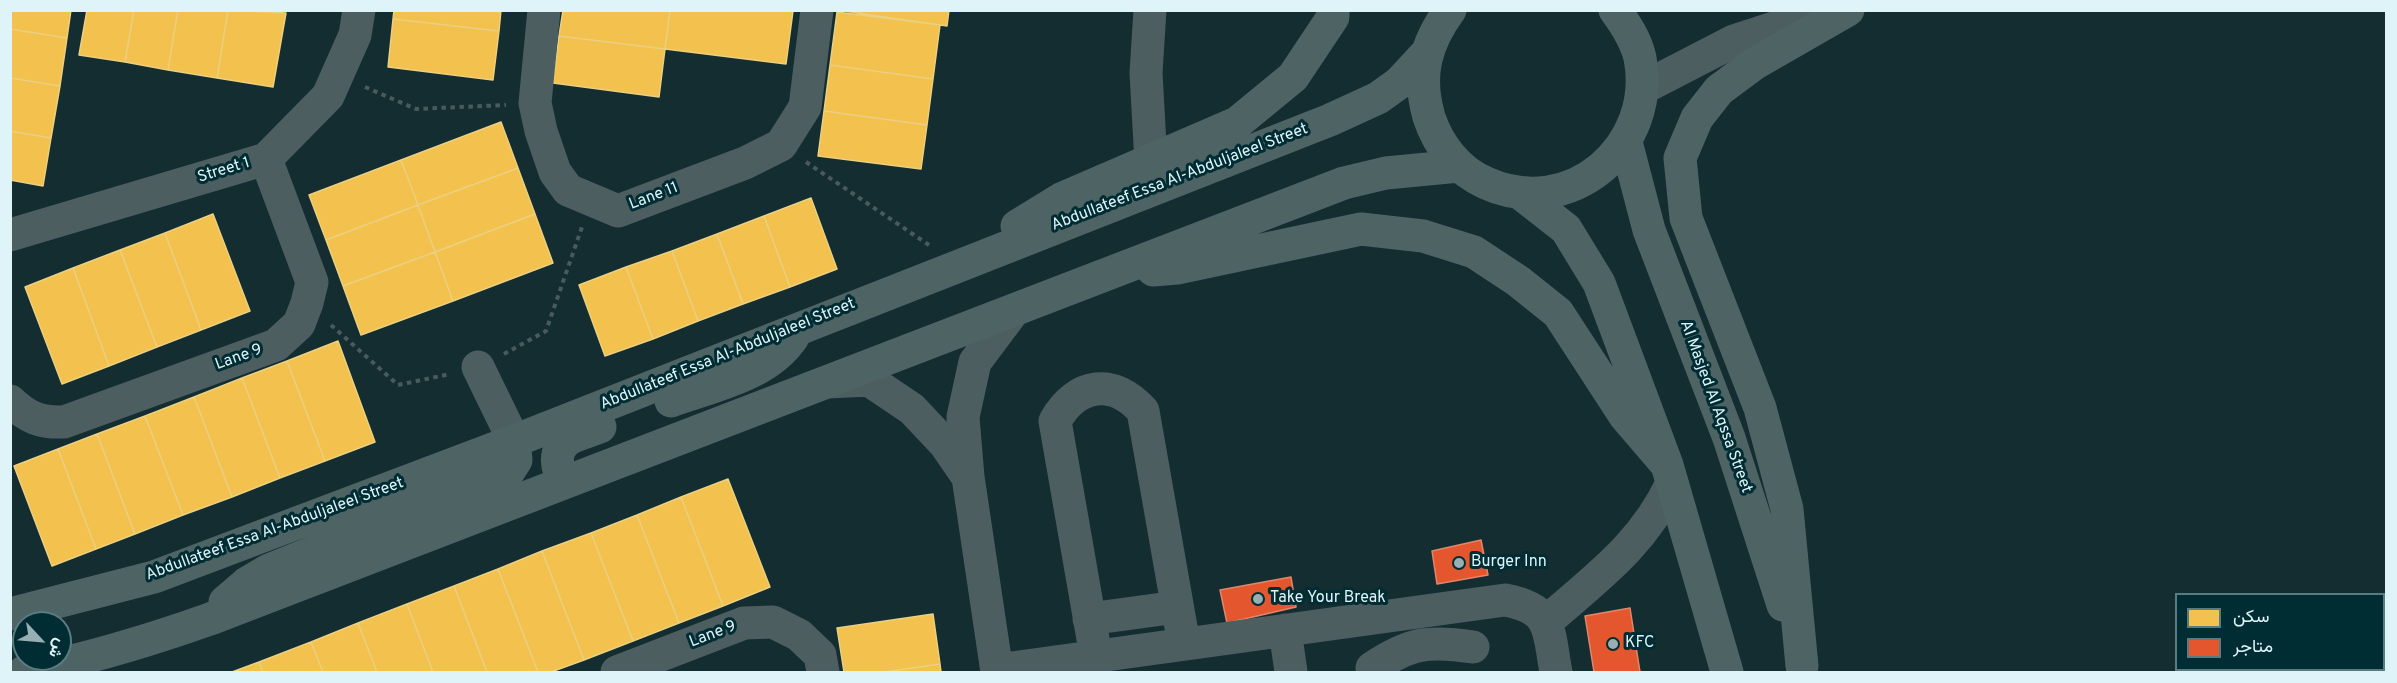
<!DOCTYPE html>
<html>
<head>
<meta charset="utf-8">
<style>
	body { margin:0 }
	#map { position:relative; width:2397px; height:683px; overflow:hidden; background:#142d31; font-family:Overpass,Vazirmatn,sans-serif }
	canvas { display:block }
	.frame { position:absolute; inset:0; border:12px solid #def4f8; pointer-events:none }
	.legend { position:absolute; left:2175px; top:593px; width:210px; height:78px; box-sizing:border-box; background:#002c33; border:2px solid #597c82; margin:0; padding:8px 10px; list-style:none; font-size:18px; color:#def4f8 }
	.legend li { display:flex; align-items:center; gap:12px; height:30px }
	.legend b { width:30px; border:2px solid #597c82 }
	.north { position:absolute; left:12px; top:611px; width:60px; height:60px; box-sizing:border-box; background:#002c33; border:2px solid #597c82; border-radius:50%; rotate:116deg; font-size:16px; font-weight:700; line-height:24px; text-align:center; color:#def4f8 }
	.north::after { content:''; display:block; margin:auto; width:21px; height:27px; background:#97aeb2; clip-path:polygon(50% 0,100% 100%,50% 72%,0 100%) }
</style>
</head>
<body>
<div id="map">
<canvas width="2397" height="683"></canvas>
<div class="frame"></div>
<ul class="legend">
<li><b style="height:16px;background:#f2c14e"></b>سكن</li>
<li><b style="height:16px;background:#e4572e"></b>متاجر</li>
</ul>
<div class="north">ش</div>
</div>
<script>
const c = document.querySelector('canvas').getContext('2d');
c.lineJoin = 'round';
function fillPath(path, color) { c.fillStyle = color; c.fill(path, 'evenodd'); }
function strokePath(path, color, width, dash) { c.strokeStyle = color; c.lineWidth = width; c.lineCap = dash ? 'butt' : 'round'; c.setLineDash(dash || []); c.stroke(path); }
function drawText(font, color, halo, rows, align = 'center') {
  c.font = font + ' Overpass,sans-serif'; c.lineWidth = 6; c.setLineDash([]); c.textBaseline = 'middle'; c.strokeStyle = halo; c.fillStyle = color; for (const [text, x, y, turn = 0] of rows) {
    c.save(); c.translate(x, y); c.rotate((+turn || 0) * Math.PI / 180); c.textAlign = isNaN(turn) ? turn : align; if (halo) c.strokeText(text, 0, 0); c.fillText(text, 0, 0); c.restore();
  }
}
const homes = new Path2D(`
	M 10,10 L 71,10 L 67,38 L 10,29 Z
	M 87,10 L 134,10 L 125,62 L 79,55 Z
	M 134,10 L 178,10 L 168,70 L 125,62 Z
	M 178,10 L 228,10 L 217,78 L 168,70 Z
	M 228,10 L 286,13 L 273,87 L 217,78 Z
	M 394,10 L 501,10 L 499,31 L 393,19 Z
	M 563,10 L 670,10 L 665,49 L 559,36 Z
	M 670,10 L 793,11 L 786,64 L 665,49 Z
	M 837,10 L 949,10 L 947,26 Z
	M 837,12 L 940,25 L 933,79 L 830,65 Z
	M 393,19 L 499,31 L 493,80 L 388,67 Z
	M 10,29 L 67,38 L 60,86 L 10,78 Z
	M 559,36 L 665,49 L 659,97 L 553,83 Z
	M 830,65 L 933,79 L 927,125 L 824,111 Z
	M 10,78 L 60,86 L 51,138 L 10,131 Z
	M 824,111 L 927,125 L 921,169 L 818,156 Z
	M 501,122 L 518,168 L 418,205 L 401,160 Z
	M 10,131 L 51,138 L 43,186 L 10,180 Z
	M 401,160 L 418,205 L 326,240 L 309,195 Z
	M 518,168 L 535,214 L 435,252 L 418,205 Z
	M 811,198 L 837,269 L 790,287 L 764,216 Z
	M 418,205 L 435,252 L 343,286 L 326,240 Z
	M 213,214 L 250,311 L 201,330 L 165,233 Z
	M 535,214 L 553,263 L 453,301 L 435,252 Z
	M 764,216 L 790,287 L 743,304 L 717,234 Z
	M 165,233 L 201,330 L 157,347 L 120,250 Z
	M 717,234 L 743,304 L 698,321 L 672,251 Z
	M 120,250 L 157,347 L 109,366 L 73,268 Z
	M 672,251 L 698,321 L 653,339 L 626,267 Z
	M 435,252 L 453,301 L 361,335 L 343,286 Z
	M 626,267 L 653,339 L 605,356 L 579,285 Z
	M 73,268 L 109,366 L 62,384 L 25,287 Z
	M 338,341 L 375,442 L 325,461 L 287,361 Z
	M 287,361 L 325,461 L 280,478 L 242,378 Z
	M 242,378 L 280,478 L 232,497 L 194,397 Z
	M 194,397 L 232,497 L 183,515 L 145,416 Z
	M 145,416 L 183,515 L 135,534 L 97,434 Z
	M 97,434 L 135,534 L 96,549 L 58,449 Z
	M 58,449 L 96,549 L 52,566 L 14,466 Z
	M 728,479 L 770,587 L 723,606 L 681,497 Z
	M 681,497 L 723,606 L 679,623 L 637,515 Z
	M 637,515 L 679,623 L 633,641 L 591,533 Z
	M 591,533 L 633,641 L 584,660 L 542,551 Z
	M 542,551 L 584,660 L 551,672 L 538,672 L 498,569 Z
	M 498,569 L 538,672 L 487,672 L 454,586 Z
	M 454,586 L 487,672 L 433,672 L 407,604 Z
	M 407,604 L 433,672 L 377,672 L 358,623 Z
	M 933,614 L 940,664 L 884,672 L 844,672 L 837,628 Z
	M 358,623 L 377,672 L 323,672 L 311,642 Z
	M 311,642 L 323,672 L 263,672 L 259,662 Z
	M 259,662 L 263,672 L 232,672 Z
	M 940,664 L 941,672 L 884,672 Z`);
fillPath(homes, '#f2c14e');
strokePath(homes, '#ecd081', 1.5);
const shops = new Path2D(`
	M 1481,540 L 1488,575 L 1437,584 L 1432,551 Z
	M 1291,577 L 1296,607 L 1227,623 L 1220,590 Z
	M 1630,608 L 1640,672 L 1594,672 L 1585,616 Z`);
fillPath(shops, '#e4572e');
strokePath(shops, '#e2866b', 1.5);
strokePath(new Path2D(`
	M 365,87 L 416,109 L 506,105
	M 806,162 L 929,245
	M 331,325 L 398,385 L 450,374
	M 504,354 L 546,331 L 582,227`), '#4a5a5c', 4, [4.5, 4.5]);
strokePath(new Path2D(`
	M 544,10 L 535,103 L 541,131 L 555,172 L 568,190 L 618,211 L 745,163 L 781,145 L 805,107 L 817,10
	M 1150,10 L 1146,73 L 1151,162
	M 1643,88 L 1734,41 L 1829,10
	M 10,235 L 266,159 L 328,96 L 355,35 L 359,10
	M 478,367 L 514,441
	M 828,382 L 869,380 L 912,409 L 945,444 L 967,476
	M 10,401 C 28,418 41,423 64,422 L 276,345 L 299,324 L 307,303 L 312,282 L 266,159
	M 1089,619 L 1177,607
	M 1546,622 C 1596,578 1643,545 1672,483
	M 1285,630 L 1291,672
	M 1096,656 L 1055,421 C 1077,382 1114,378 1143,411 L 1184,644
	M 1372,668 C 1410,643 1427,640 1473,647
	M 997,670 L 1505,600 C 1554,609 1548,631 1556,672
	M 617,672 L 744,623 L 773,622 L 799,635 L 820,655 L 823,672
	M 997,672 L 968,477 L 963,417 L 975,362 L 1014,310`), '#4d5e61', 33);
strokePath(new Path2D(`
	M 1450,10 C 1425,44 1417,76 1429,117 C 1438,145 1458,171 1486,183 C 1570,221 1657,147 1640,58 C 1636,40 1626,25 1615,10
	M 1626,142 L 1649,230 L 1729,438 L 1783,605
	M 1520,193 L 1566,229 L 1599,283 L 1667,465 L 1727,672
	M 1017,226 L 1061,199 L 1237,123 L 1293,77 L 1333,17 L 1333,10
	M 1153,270 L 1177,268 L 1361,229 L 1423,236 L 1474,252 L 1518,281 L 1558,313 L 1625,416 L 1667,465
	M 671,401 C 712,386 767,376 793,337
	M 566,481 C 555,469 553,450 569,439 C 577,434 590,431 600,427
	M 225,602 L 247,583 L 269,570 L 507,474 L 516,460 L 514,441
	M 10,614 L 154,577 L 514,441 L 1330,120 L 1378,98 L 1399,83 L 1425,55
	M 1802,666 L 1787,509 L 1760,408 L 1686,218 L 1680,158 L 1697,118 L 1719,90 L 1754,64 L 1848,10
	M 24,672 C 87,659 148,641 210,619 L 1344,183 L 1386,173 L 1459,166`), '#4e6364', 33);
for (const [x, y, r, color] of [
	[1459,563,6,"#97aeb2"],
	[1258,599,6,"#97aeb2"],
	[1613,644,6,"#97aeb2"]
]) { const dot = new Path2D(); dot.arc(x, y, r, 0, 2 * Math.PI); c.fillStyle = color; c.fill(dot); strokePath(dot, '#002c33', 2); }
drawText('16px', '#def4f8', '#002c33', [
	["Street 1",224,171,-17],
	["Abdullateef Essa Al-Abduljaleel Street",1180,178,-21],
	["Lane 11",654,197,-21],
	["Abdullateef Essa Al-Abduljaleel Street",728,355,-22],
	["Lane 9",239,358,-20],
	["Al Masjed Al Aqssa Street",1715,407,70],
	["Abdullateef Essa Al-Abduljaleel Street",275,530,-20],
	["Lane 9",713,635,-21]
]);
drawText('16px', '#def4f8', '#002c33', [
	["Burger Inn",1471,563],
	["Take Your Break",1270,599],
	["KFC",1625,644]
], 'left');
</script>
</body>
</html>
